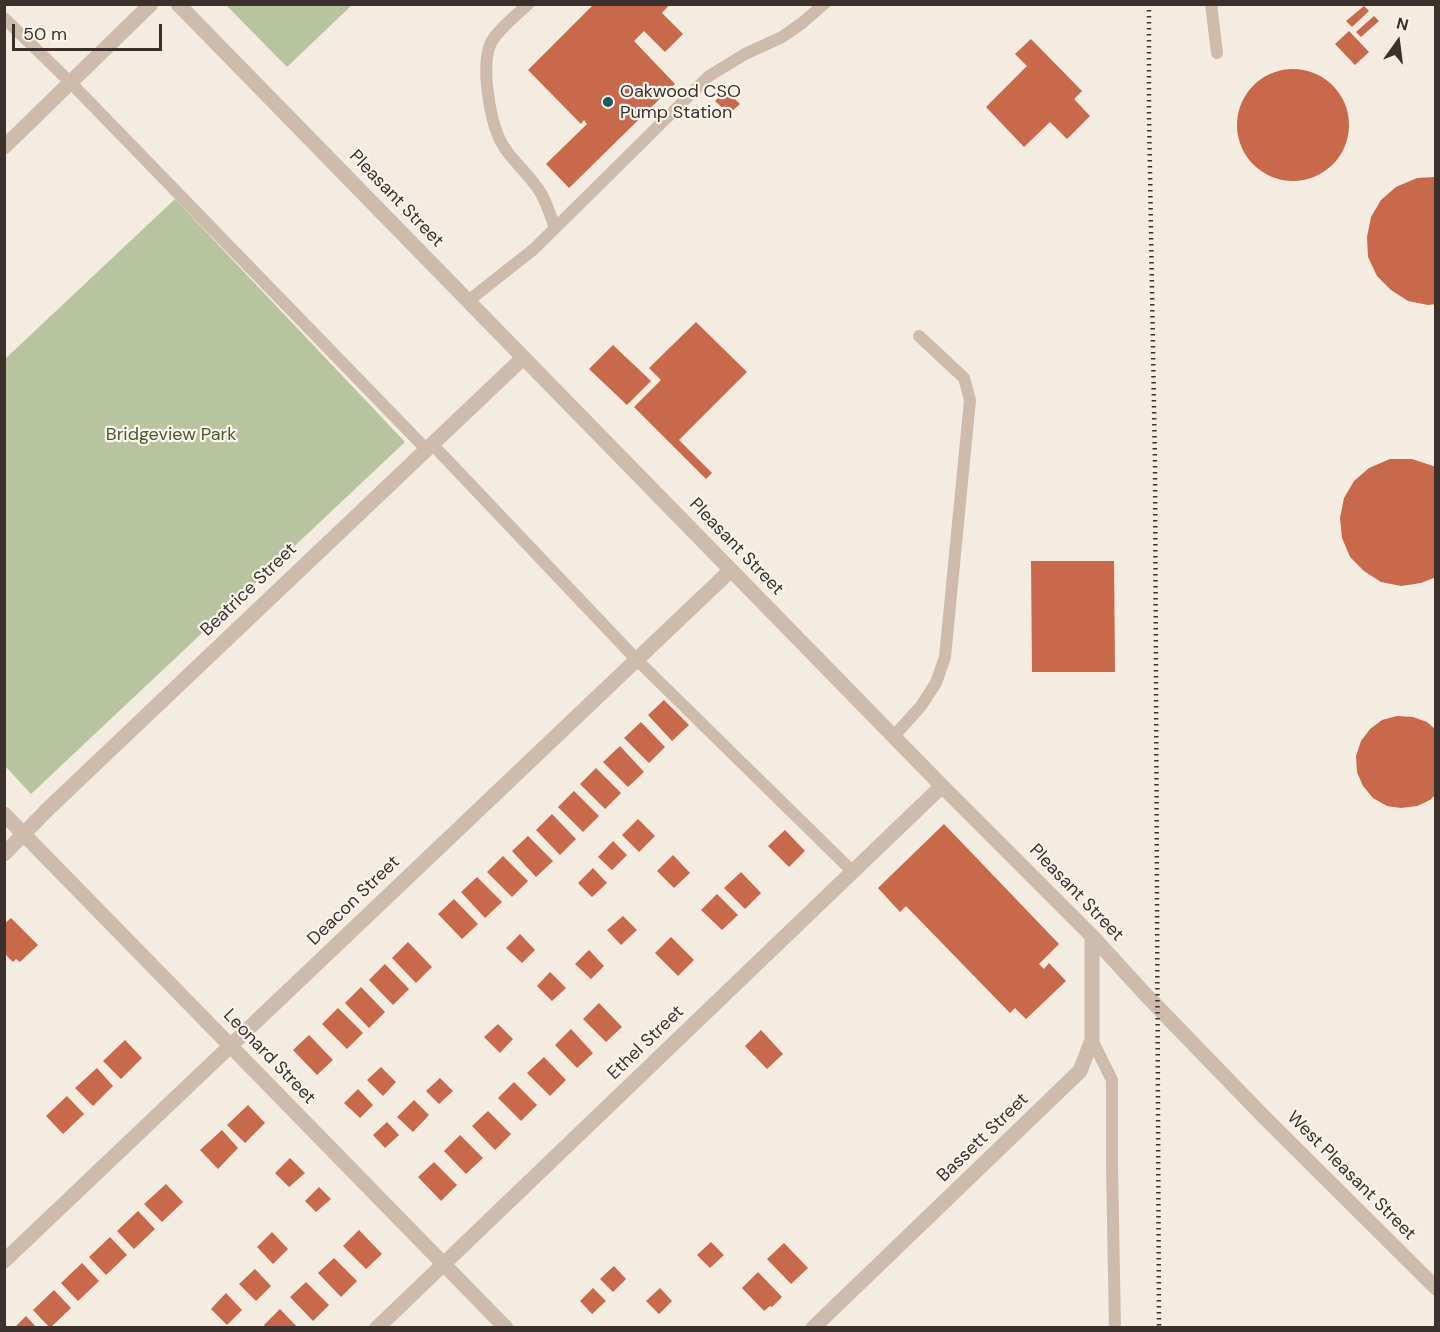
<!DOCTYPE html>
<html>
<head>
<meta charset="utf-8">
<style>
	body { margin:0 }
	#map { position:relative; width:1440px; height:1332px; overflow:hidden; background:#f4ebe1; font-family:"DM Sans",sans-serif }
	canvas { display:block }
	.frame { position:absolute; inset:0; border:6px solid #3b302b; pointer-events:none }
	.north { position:absolute; left:1368px; top:12px; width:60px; height:60px; -webkit-text-stroke:4px #fbf5ee; paint-order:stroke; rotate:14deg; font-size:16px; font-weight:700; line-height:24px; text-align:center; color:#3b302b }
	.north::after { content:''; display:block; margin:auto; width:21px; height:27px; background:#3b302b; clip-path:polygon(50% 0,100% 100%,50% 72%,0 100%) }
	.scale { position:absolute; left:12px; top:24px; width:150px; height:27px; box-sizing:border-box; border:3px solid #3b302b; border-top:0; padding-left:8px; font-size:18px; line-height:21px; white-space:nowrap; color:#3b302b; -webkit-text-stroke:4px #fbf5ee; paint-order:stroke }
</style>
</head>
<body>
<div id="map">
<canvas width="1440" height="1332"></canvas>
<div class="frame"></div>
<div class="north">N</div>
<div class="scale">50 m</div>
</div>
<script>
const c = document.querySelector('canvas').getContext('2d');
c.lineJoin = 'round';
function fillPath(path, color) { c.fillStyle = color; c.fill(path, 'evenodd'); }
function strokePath(path, color, width, dash) { c.strokeStyle = color; c.lineWidth = width; c.lineCap = dash ? 'butt' : 'round'; c.setLineDash(dash || []); c.stroke(path); }
function drawText(font, color, halo, rows, align = 'center') {
  c.font = font + ' "DM Sans",sans-serif'; c.lineWidth = 4.5; c.setLineDash([]); c.textBaseline = 'middle'; c.strokeStyle = halo; c.fillStyle = color; for (const [text, x, y, turn = 0] of rows) {
    c.save(); c.translate(x, y); c.rotate((+turn || 0) * Math.PI / 180); c.textAlign = isNaN(turn) ? turn : align; if (halo) c.strokeText(text, 0, 0); c.fillText(text, 0, 0); c.restore();
  }
}
fillPath(new Path2D(`
	M 226,5 L 352,5 L 287,67 Z
	M 175,199 L 405,442 L 31,794 L 5,766 L 5,359 Z`), '#b8c4a0');
fillPath(new Path2D(`
	M 594,4 L 670,4 L 662,13 L 683,34 L 665,52 L 644,31 L 634,41 L 675,84 L 569,188 L 546,164 L 587,124 L 584,120 L 581,124 L 528,70 Z
	M 1364,6 L 1369,11 L 1352,27 L 1346,21 Z
	M 1374,16 L 1379,21 L 1361,37 L 1356,32 Z
	M 1349,31 L 1369,52 L 1355,65 L 1335,44 Z
	M 1031,39 L 1082,91 L 1074,99 L 1090,116 L 1067,139 L 1050,122 L 1024,147 L 986,107 L 1027,66 L 1015,54 Z
	M1237 125a56 56 0 1 1 112 0a56 56 0 1 1-112 0Z
	M 726,90 L 740,104 L 729,114 L 715,101 Z
	M 1436,177 L 1436,304 L 1428,305 L 1408,301 L 1391,290 L 1377,276 L 1368,257 L 1367,237 L 1371,217 L 1381,200 L 1396,187 L 1417,178 Z
	M 696,322 L 747,372 L 679,440 L 712,473 L 706,479 L 634,407 L 661,380 L 649,368 Z
	M 613,345 L 651,381 L 627,405 L 589,369 Z
	M 1390,459 L 1412,459 L 1436,467 L 1436,577 L 1421,583 L 1401,586 L 1381,582 L 1364,571 L 1350,557 L 1342,538 L 1340,518 L 1344,498 L 1354,481 L 1369,468 Z
	M 1031,561 L 1114,561 L 1115,672 L 1032,672 Z
	M 664,700 L 689,725 L 672,741 L 648,715 Z
	M 1397,716 L 1413,717 L 1427,722 L 1436,730 L 1436,794 L 1430,800 L 1417,806 L 1401,808 L 1387,806 L 1373,798 L 1363,786 L 1357,772 L 1356,756 L 1361,741 L 1370,729 L 1382,720 Z
	M 641,722 L 665,747 L 649,763 L 624,738 Z
	M 620,746 L 644,772 L 628,787 L 603,762 Z
	M 596,768 L 621,793 L 605,809 L 580,784 Z
	M 574,791 L 599,816 L 583,832 L 558,807 Z
	M 552,814 L 576,839 L 560,855 L 536,830 Z
	M 638,819 L 655,836 L 639,852 L 622,835 Z
	M 944,824 L 1059,944 L 1039,964 L 1044,969 L 1049,963 L 1066,981 L 1026,1019 L 1015,1008 L 1010,1013 L 906,906 L 900,912 L 878,888 Z
	M 785,830 L 805,851 L 789,867 L 768,846 Z
	M 528,836 L 553,861 L 536,877 L 512,851 Z
	M 613,841 L 627,855 L 612,870 L 598,857 Z
	M 673,855 L 690,873 L 674,888 L 657,871 Z
	M 503,856 L 528,881 L 512,897 L 487,872 Z
	M 593,868 L 607,883 L 592,897 L 578,883 Z
	M 741,872 L 761,893 L 745,909 L 724,888 Z
	M 477,877 L 502,902 L 485,918 L 461,892 Z
	M 717,894 L 738,915 L 722,930 L 701,910 Z
	M 454,899 L 478,924 L 462,939 L 438,914 Z
	M 623,916 L 637,930 L 621,945 L 607,930 Z
	M 11,918 L 38,945 L 20,962 L 16,959 L 13,962 L 4,953 L 4,924 Z
	M 520,934 L 535,950 L 522,963 L 506,948 Z
	M 671,937 L 694,960 L 678,976 L 655,953 Z
	M 408,942 L 432,967 L 416,983 L 392,958 Z
	M 589,950 L 604,966 L 591,979 L 575,964 Z
	M 385,964 L 409,989 L 393,1005 L 369,980 Z
	M 550,972 L 566,988 L 552,1001 L 537,986 Z
	M 361,987 L 385,1012 L 369,1028 L 345,1003 Z
	M 599,1003 L 622,1027 L 606,1042 L 583,1019 Z
	M 338,1008 L 363,1033 L 347,1049 L 322,1024 Z
	M 498,1024 L 513,1039 L 500,1053 L 484,1037 Z
	M 571,1029 L 593,1053 L 577,1068 L 555,1045 Z
	M 761,1030 L 783,1054 L 767,1069 L 745,1046 Z
	M 309,1035 L 333,1060 L 317,1075 L 293,1050 Z
	M 125,1040 L 142,1058 L 121,1079 L 103,1061 Z
	M 544,1057 L 566,1080 L 550,1096 L 527,1073 Z
	M 381,1067 L 396,1082 L 383,1096 L 367,1080 Z
	M 97,1068 L 113,1086 L 93,1106 L 75,1088 Z
	M 440,1078 L 453,1091 L 439,1104 L 426,1091 Z
	M 514,1082 L 537,1105 L 521,1121 L 498,1098 Z
	M 358,1089 L 373,1105 L 360,1118 L 344,1103 Z
	M 67,1096 L 84,1114 L 63,1134 L 46,1116 Z
	M 414,1100 L 429,1115 L 413,1132 L 397,1117 Z
	M 248,1105 L 265,1123 L 245,1143 L 227,1125 Z
	M 488,1111 L 511,1134 L 495,1150 L 472,1126 Z
	M 387,1122 L 399,1135 L 385,1148 L 373,1135 Z
	M 222,1130 L 238,1148 L 218,1169 L 200,1150 Z
	M 460,1135 L 483,1158 L 466,1174 L 444,1151 Z
	M 290,1158 L 305,1173 L 289,1187 L 275,1173 Z
	M 434,1162 L 457,1185 L 441,1201 L 418,1177 Z
	M 166,1184 L 183,1202 L 162,1222 L 144,1204 Z
	M 319,1187 L 331,1199 L 316,1212 L 305,1201 Z
	M 138,1211 L 155,1229 L 134,1249 L 117,1231 Z
	M 359,1230 L 382,1254 L 366,1269 L 343,1246 Z
	M 272,1232 L 288,1249 L 273,1264 L 257,1247 Z
	M 110,1237 L 127,1255 L 106,1275 L 89,1257 Z
	M 711,1242 L 724,1255 L 710,1268 L 697,1255 Z
	M 784,1243 L 808,1268 L 791,1284 L 767,1259 Z
	M 334,1258 L 357,1281 L 341,1297 L 318,1273 Z
	M 82,1263 L 99,1281 L 78,1301 L 61,1283 Z
	M 614,1266 L 626,1279 L 613,1292 L 600,1279 Z
	M 255,1269 L 271,1286 L 256,1301 L 239,1284 Z
	M 758,1272 L 782,1297 L 772,1307 L 770,1306 L 764,1311 L 742,1288 Z
	M 306,1282 L 329,1305 L 313,1321 L 290,1297 Z
	M 593,1288 L 606,1301 L 592,1314 L 580,1301 Z
	M 660,1288 L 672,1301 L 659,1314 L 646,1301 Z
	M 54,1290 L 71,1308 L 50,1328 L 33,1310 Z
	M 226,1293 L 242,1310 L 227,1325 L 211,1309 Z
	M 280,1309 L 298,1328 L 266,1328 L 264,1325 Z
	M 26,1316 L 37,1328 L 14,1328 Z`), '#c8694b');
strokePath(new Path2D(`
	M 528,4 C 518,14 495,32 490,45 C 481,68 490,126 504,147 C 513,161 526,172 536,186 C 545,197 550,214 555,228
	M 1211,4 L 1217,53
	M 4,18 L 71,83 L 426,449
	M 468,301 L 534,249 L 709,76 L 745,54 L 782,37 L 802,23 L 824,4
	M 432,444 L 636,659 L 853,872
	M 894,736 L 921,706 L 936,683 L 945,657 L 970,400 L 964,378 L 919,336
	M 1092,1040 L 1112,1080 L 1112,1166 L 1115,1328`), '#cdbbac', 12);
strokePath(new Path2D(`
	M 178,4 L 942,786 L 1092,936 L 1145,994 L 1264,1117 L 1436,1288
	M 4,147 L 151,4
	M 4,814 L 506,1328
	M 4,854 L 49,808 L 523,358
	M 4,1261 L 731,570
	M 377,1328 L 942,786
	M 813,1328 L 1080,1071 L 1092,1040 L 1092,936`), '#cdbbac', 15);
strokePath(new Path2D(`
	M 1149,4 L 1149,114 L 1155,464 L 1159,1328`), '#3b302b', 4.5, [1.5, 4.5]);
for (const [x, y, r, color] of [
	[608,102,6,"#1f5a5e"]
]) { const dot = new Path2D(); dot.arc(x, y, r, 0, 2 * Math.PI); c.fillStyle = color; c.fill(dot); strokePath(dot, '#fbf5ee', 2); }
drawText('18px', '#3b302b', '#fbf5ee', [
	["Oakwood CSO",620,92],
	["Pump Station",620,113]
], 'left');
drawText('18px', '#3b302b', '#fbf5ee', [
	["Pleasant Street",396,199,46],
	["Pleasant Street",736,547,46],
	["Beatrice Street",249,590,-44],
	["Pleasant Street",1076,893,46],
	["Deacon Street",354,901,-44],
	["Ethel Street",646,1043,-44],
	["Leonard Street",269,1057,46],
	["Bassett Street",983,1138,-44],
	["West Pleasant Street",1351,1176,45]
]);
drawText('18px', '#4a5a2e', '#fbf5ee', [
	["Bridgeview Park",171,435]
]);
</script>
</body>
</html>
